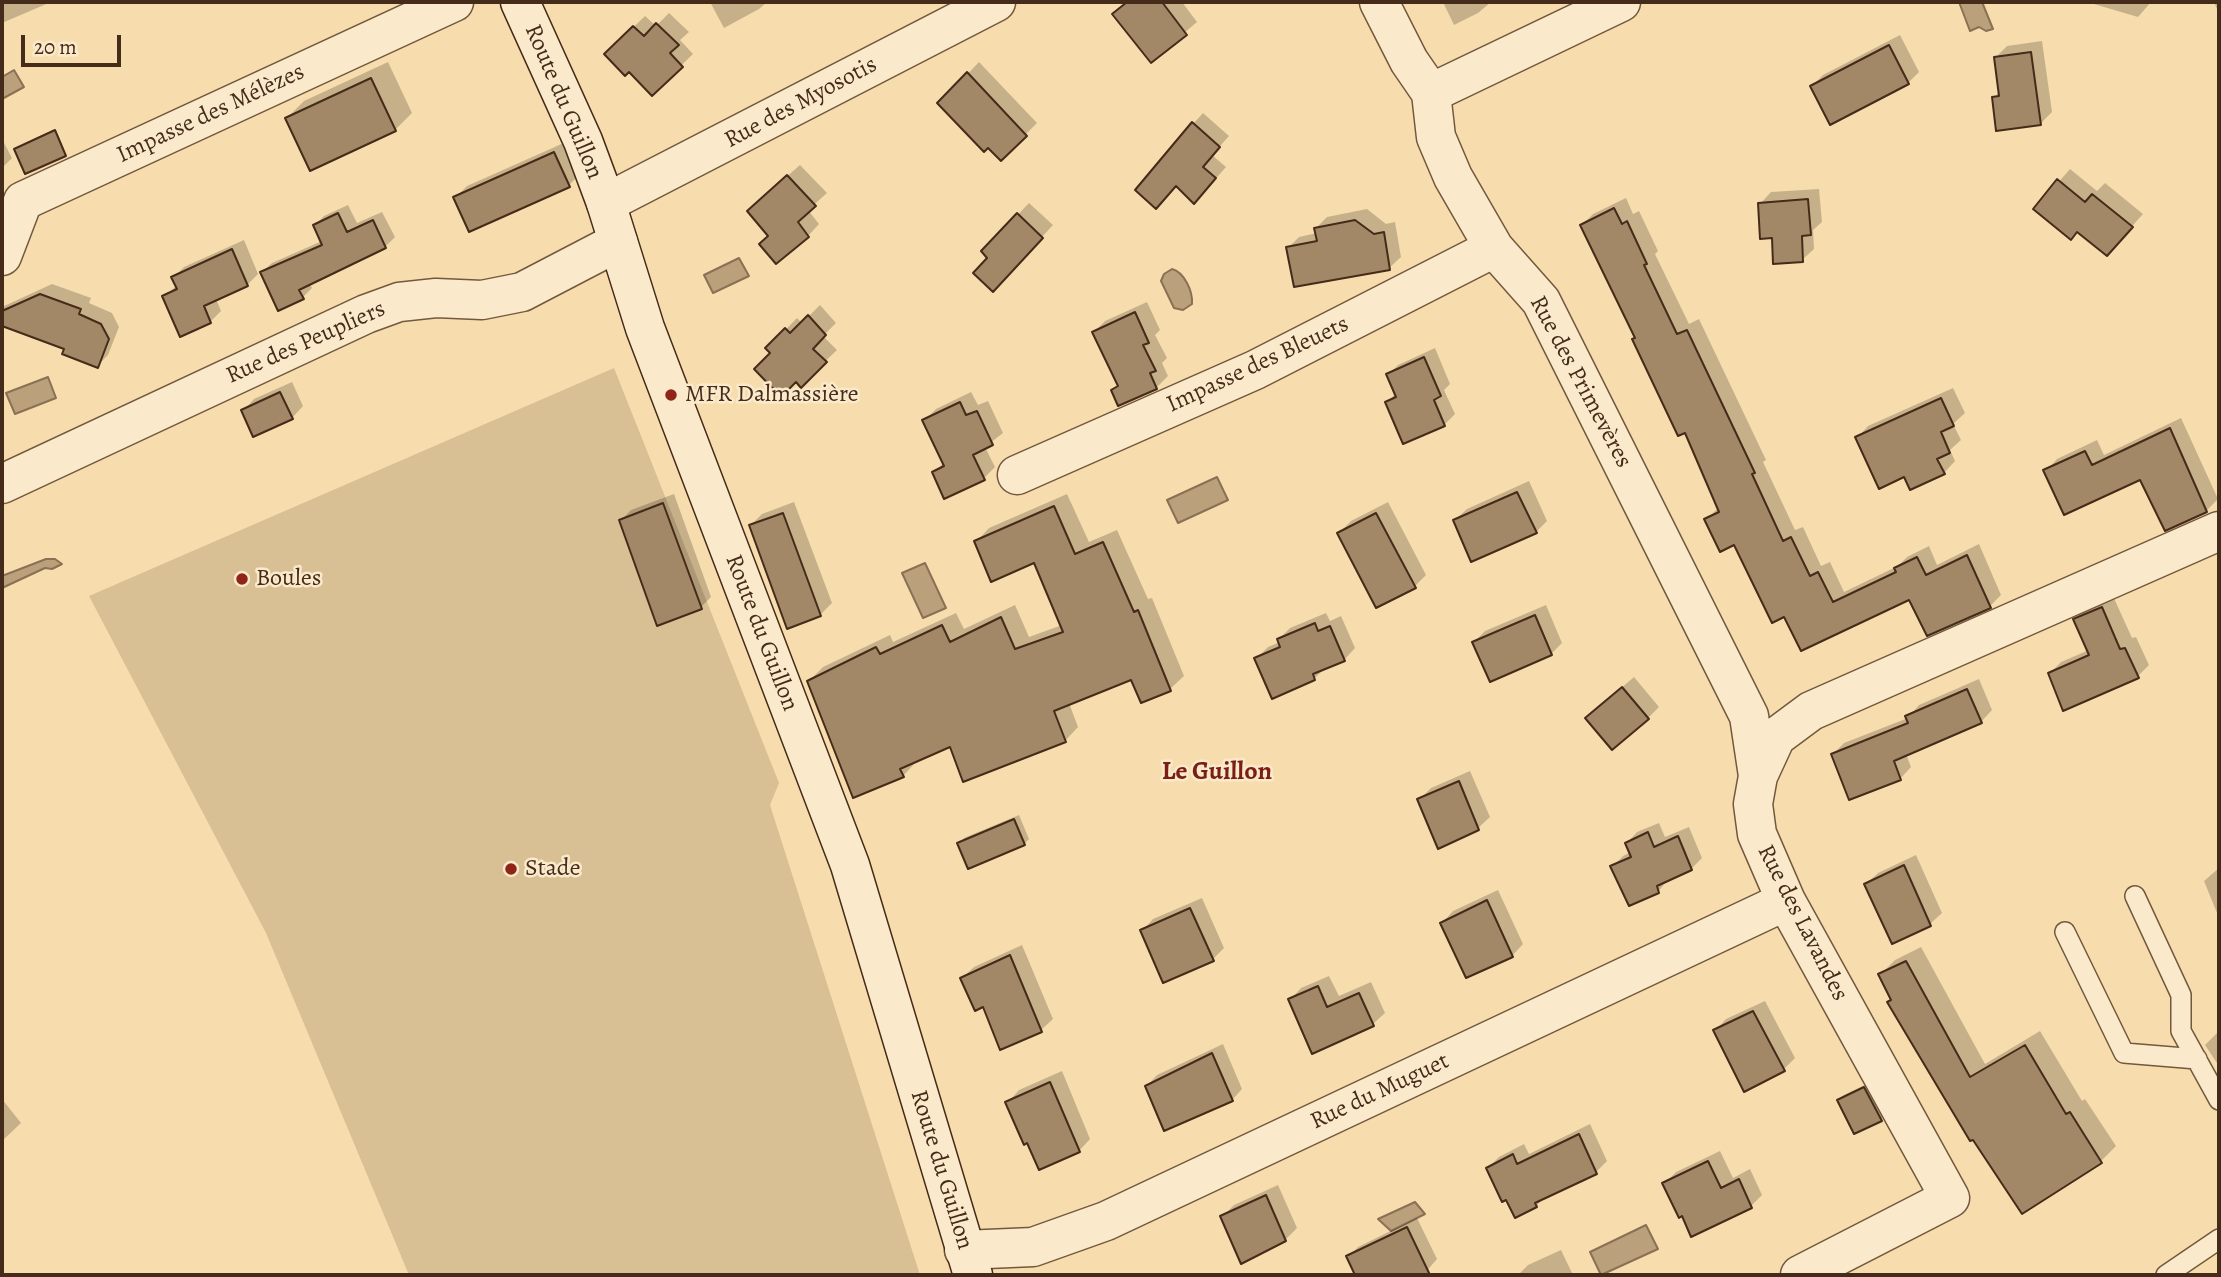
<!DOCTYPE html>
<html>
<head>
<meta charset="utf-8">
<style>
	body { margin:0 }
	#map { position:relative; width:2221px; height:1277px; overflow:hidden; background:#f7ddad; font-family:Alegreya,serif }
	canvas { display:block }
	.frame { position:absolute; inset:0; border:4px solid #452b19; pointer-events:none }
	.scale { position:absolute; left:21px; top:35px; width:100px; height:32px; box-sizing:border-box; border:4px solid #452b19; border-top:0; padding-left:9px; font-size:21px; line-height:24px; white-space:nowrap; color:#452b19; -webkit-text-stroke:5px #fae9ca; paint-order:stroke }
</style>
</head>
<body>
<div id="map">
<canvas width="2221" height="1277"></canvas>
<div class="frame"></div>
<div class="scale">20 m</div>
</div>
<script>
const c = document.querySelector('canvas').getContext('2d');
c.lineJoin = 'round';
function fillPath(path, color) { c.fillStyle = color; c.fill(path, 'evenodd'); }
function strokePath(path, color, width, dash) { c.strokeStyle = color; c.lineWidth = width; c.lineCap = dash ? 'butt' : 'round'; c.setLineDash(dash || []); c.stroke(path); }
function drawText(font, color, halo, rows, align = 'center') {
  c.font = font + ' Alegreya,serif'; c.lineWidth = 5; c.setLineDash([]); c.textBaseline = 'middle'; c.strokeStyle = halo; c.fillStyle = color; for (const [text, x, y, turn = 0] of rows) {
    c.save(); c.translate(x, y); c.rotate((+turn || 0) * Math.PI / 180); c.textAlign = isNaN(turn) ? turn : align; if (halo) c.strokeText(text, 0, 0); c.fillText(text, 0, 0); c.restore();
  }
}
fillPath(new Path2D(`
	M 614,368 L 779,783 L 770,805 L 920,1275 L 409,1275 L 266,933 L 89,596 Z`), '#d9bf94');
const water = new Path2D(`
	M 1959,2 L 1982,2 L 1993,29 L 1986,31 L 1979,27 L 1970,31 Z
	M 14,70 L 24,87 L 2,99 L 2,77 Z
	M 739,258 L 749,276 L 713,293 L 704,275 Z
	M 1172,269 C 1184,272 1193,291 1192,304 L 1183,310 L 1174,308 L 1161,281 L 1164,274 Z
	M 48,377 L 56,398 L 15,414 L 6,393 Z
	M 1217,477 L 1228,500 L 1178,523 L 1167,500 Z
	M 46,559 L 55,559 L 62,564 L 52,569 L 45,568 L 2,588 L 2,576 Z
	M 925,563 L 946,608 L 923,618 L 902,573 Z
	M 1415,1202 L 1425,1214 L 1391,1231 L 1378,1219 Z
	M 1646,1225 L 1658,1249 L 1601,1275 L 1590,1252 Z`);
fillPath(water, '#baa07b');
strokePath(water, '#8b7154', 2);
fillPath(new Path2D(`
	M 2,2 L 51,2 L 2,23 Z
	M 710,2 L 767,2 L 759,9 L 724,28 Z
	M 1127,2 L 1182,2 L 1197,22 L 1151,61 L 1114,14 Z
	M 1443,2 L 1491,2 L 1478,13 L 1454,25 Z
	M 2087,2 L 2151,2 L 2138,17 Z
	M 2214,2 L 2219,2 L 2219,14 Z
	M 669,13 L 689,32 L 680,40 L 693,54 L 652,94 L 629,70 L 606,54 L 645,16 L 656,26 Z
	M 1900,35 L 1919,72 L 1908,83 L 1812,86 L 1823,75 Z
	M 2042,41 L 2052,112 L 2040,124 L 1994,98 L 2000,91 L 1996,57 L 2007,46 Z
	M 388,62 L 412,113 L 395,130 L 287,118 L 304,101 Z
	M 979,62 L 1037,123 L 1001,159 L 940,103 Z
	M 1203,113 L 1229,136 L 1212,155 L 1226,167 L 1205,191 L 1193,124 Z
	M 2,139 L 12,158 L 2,168 Z
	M 566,142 L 580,174 L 569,185 L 456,197 L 467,186 Z
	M 800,165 L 827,193 L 808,210 L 819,224 L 808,236 L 770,236 L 760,200 Z
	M 2070,169 L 2097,191 L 2105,183 L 2143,214 L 2118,242 L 2078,230 L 2036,208 Z
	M 1819,189 L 1822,222 L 1813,230 L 1814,249 L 1802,260 L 1773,236 L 1760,204 L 1771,192 Z
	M 1626,198 L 1633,214 L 1639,211 L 1658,251 L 1655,254 L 1689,324 L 1699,319 L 1766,460 L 1763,462 L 1795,530 L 1803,527 L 1821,566 L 1830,562 L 1844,592 L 1898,566 L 1907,557 L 1929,546 L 1937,565 L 1979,544 L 2001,595 L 1990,606 L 1910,598 L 1785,615 L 1735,543 L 1706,520 L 1719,507 L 1686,430 L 1582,225 L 1593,214 Z
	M 1029,203 L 1053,225 L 1004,278 L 983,251 Z
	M 348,205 L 357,223 L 382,212 L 395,237 L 385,247 L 309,283 L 312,288 L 302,298 L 262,272 L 272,263 L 322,241 L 315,225 L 324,216 Z
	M 1367,209 L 1386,224 L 1395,222 L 1401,257 L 1389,268 L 1288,248 L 1299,237 L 1317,233 L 1316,228 L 1327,217 Z
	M 244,240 L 258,274 L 247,285 L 216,299 L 221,311 L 210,322 L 164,297 L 177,285 L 173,278 L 184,267 Z
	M 52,284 L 91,298 L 89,303 L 112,313 L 119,327 L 108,355 L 97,366 L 67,348 L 2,324 L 2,307 Z
	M 1147,302 L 1160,330 L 1155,335 L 1167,358 L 1162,363 L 1168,376 L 1156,388 L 1113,391 L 1119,384 L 1094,332 L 1105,321 Z
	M 820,305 L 836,323 L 823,336 L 837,350 L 801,385 L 768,348 L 797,318 L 802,323 Z
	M 1435,348 L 1450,384 L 1444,390 L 1455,414 L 1444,425 L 1387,403 L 1396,393 L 1388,375 L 1398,365 Z
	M 292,382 L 303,406 L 292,418 L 243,411 L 254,399 Z
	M 1953,388 L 1965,413 L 1953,424 L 1961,440 L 1950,450 L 1955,461 L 1944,473 L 1905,475 L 1857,438 L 1868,426 Z
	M 971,392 L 978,405 L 988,401 L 1003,433 L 985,447 L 995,467 L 984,478 L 934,473 L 944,462 L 925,420 L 936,409 Z
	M 2181,418 L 2218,499 L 2206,511 L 2166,529 L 2141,478 L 2046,471 L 2057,459 L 2097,440 L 2104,455 Z
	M 1529,481 L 1547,521 L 1536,532 L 1455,520 L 1467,509 Z
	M 674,494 L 711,597 L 701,607 L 621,520 L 631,510 Z
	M 1067,494 L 1089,542 L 1117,530 L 1148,599 L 1152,598 L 1184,676 L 1170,689 L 1142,700 L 1132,677 L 1069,703 L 1078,727 L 1065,741 L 951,745 L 915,760 L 916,762 L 903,776 L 809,681 L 823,667 L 890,635 L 893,642 L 956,613 L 964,629 L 1015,605 L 1029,637 L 1062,625 L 1035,561 L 976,542 L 989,528 Z
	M 794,502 L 832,603 L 820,615 L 751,525 L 762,514 Z
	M 1388,502 L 1426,575 L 1415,586 L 1339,533 L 1351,521 Z
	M 2113,596 L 2132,638 L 2136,637 L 2149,665 L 2138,676 L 2050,673 L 2061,662 L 2089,650 L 2075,620 L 2087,608 Z
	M 1546,605 L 1562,643 L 1551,654 L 1474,642 L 1485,631 Z
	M 1326,613 L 1330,621 L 1341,616 L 1355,648 L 1344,660 L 1326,667 L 1314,679 L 1256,659 L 1268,647 L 1280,642 L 1279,639 L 1290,628 Z
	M 1634,677 L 1659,707 L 1648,718 L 1599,707 Z
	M 1979,679 L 1992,710 L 1981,722 L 1906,754 L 1911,767 L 1900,779 L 1833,754 L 1844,743 L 1908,718 L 1919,705 Z
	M 1470,771 L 1490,817 L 1478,828 L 1419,800 L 1431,788 Z
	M 1019,815 L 1029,839 L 1024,844 L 959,844 L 964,838 Z
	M 1659,823 L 1665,837 L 1689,827 L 1702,858 L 1691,869 L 1668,879 L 1658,892 L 1613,866 L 1623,856 L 1631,852 L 1627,843 L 1637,832 Z
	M 1916,855 L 1942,913 L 1930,924 L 1866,884 L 1878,873 Z
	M 2219,868 L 2219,918 L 2204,881 Z
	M 1498,890 L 1523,944 L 1512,956 L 1442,923 L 1453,911 Z
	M 1202,898 L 1224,948 L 1213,959 L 1142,931 L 1153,919 Z
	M 1022,945 L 1053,1019 L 1041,1030 L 1001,1047 L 984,1005 L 962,978 L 974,967 Z
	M 1921,947 L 1985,1064 L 2040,1031 L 2082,1101 L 2085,1099 L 2116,1146 L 2101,1161 L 2023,1212 L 1880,975 L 1895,960 Z
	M 1329,976 L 1339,996 L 1371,982 L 1385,1013 L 1373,1024 L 1290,1000 L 1301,988 Z
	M 1765,1001 L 1795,1058 L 1784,1069 L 1715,1031 L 1726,1019 Z
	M 2219,1031 L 2219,1066 L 2205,1045 Z
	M 1223,1044 L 1242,1089 L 1232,1100 L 1147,1086 L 1157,1075 Z
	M 1062,1071 L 1090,1139 L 1079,1151 L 1008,1102 L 1019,1090 Z
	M 1869,1083 L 1887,1114 L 1881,1119 L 1855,1132 L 1839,1100 L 1844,1095 Z
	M 2,1099 L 21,1123 L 2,1141 Z
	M 1590,1124 L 1607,1161 L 1596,1172 L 1547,1195 L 1536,1206 L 1488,1168 L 1499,1157 L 1524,1144 L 1529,1154 Z
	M 1720,1151 L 1733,1178 L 1750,1169 L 1762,1195 L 1751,1206 L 1665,1183 L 1676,1172 Z
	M 1278,1185 L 1297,1228 L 1285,1240 L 1222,1217 L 1234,1205 Z
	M 1417,1218 L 1437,1259 L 1423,1275 L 1357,1275 L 1348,1257 L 1358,1247 Z
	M 1561,1250 L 1573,1275 L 1518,1275 L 1528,1265 Z`), '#0003');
const building = new Path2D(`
	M 1127,2 L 1162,2 L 1187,35 L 1151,63 L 1112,14 Z
	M 656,23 L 679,45 L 670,53 L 683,67 L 652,96 L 629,72 L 625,76 L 604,54 L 633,26 L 644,36 Z
	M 1889,45 L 1909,84 L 1830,125 L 1810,86 Z
	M 2031,52 L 2041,125 L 1996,131 L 1992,97 L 1999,96 L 1994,57 Z
	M 967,72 L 1027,136 L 1001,161 L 988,148 L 984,152 L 937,103 Z
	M 371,78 L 396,131 L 310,171 L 285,118 Z
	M 1192,122 L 1220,147 L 1203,167 L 1216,178 L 1194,204 L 1176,186 L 1156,209 L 1135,190 Z
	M 55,130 L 66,156 L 25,174 L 14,149 Z
	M 554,152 L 570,187 L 469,232 L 453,197 Z
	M 787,175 L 816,206 L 798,222 L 809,237 L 776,264 L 759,244 L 768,236 L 747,211 Z
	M 2057,179 L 2085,202 L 2092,194 L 2133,227 L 2107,256 L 2077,232 L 2071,240 L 2033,209 Z
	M 1808,199 L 1811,235 L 1802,236 L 1803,262 L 1773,264 L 1772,238 L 1760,239 L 1758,203 Z
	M 1614,208 L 1622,224 L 1627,221 L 1647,264 L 1644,265 L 1677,334 L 1687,330 L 1755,473 L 1752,474 L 1783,541 L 1791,537 L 1810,576 L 1818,572 L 1833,602 L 1896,572 L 1894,568 L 1917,557 L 1926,575 L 1967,555 L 1991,608 L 1927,636 L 1909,600 L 1801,651 L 1784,617 L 1772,623 L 1734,545 L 1720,552 L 1704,519 L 1719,512 L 1685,433 L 1678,436 L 1632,339 L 1635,338 L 1580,225 Z
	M 338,213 L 347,232 L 373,220 L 386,248 L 299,290 L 304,299 L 278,311 L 260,272 L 322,245 L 313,225 Z
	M 1017,213 L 1043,238 L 993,292 L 973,273 L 987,258 L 981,251 Z
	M 1355,220 L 1374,234 L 1384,232 L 1390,270 L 1294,287 L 1286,247 L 1317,241 L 1314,228 Z
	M 232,249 L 248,286 L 204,306 L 211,323 L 180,337 L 162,296 L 177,289 L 171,277 Z
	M 40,294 L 81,309 L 79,314 L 101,324 L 109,339 L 98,368 L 62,354 L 64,349 L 2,326 L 2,311 Z
	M 1135,312 L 1149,343 L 1143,345 L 1156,371 L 1150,373 L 1157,389 L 1118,406 L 1111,390 L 1118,386 L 1092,332 Z
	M 808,315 L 826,335 L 813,349 L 827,362 L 801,388 L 796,382 L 781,397 L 754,369 L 770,353 L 765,348 L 785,328 L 790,333 Z
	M 1424,357 L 1441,396 L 1434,400 L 1445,426 L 1403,444 L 1385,402 L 1396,397 L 1386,374 Z
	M 280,392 L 293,419 L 253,437 L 241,410 Z
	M 1941,398 L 1954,426 L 1941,432 L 1950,453 L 1937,459 L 1945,474 L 1910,490 L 1904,477 L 1879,489 L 1855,437 Z
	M 960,402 L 966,415 L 977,411 L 993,445 L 973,455 L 985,480 L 944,499 L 932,472 L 944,466 L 922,420 Z
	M 2170,428 L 2207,512 L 2165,531 L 2140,480 L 2064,515 L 2043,470 L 2085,451 L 2092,465 Z
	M 1517,492 L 1537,533 L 1471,562 L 1453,520 Z
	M 663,503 L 702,609 L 657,626 L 619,520 Z
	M 1054,506 L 1075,554 L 1103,542 L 1134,612 L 1138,610 L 1171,691 L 1141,703 L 1131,680 L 1054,711 L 1066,742 L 963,782 L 950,747 L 900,769 L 904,777 L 853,798 L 807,681 L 876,647 L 880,654 L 942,625 L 950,642 L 1001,617 L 1015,649 L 1063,632 L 1034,563 L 991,582 L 974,541 Z
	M 783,513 L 821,616 L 787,629 L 749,525 Z
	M 1376,513 L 1416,588 L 1376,608 L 1337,533 Z
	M 2102,607 L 2120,649 L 2125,648 L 2139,678 L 2063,711 L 2048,673 L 2089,655 L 2073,619 Z
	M 1535,615 L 1552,655 L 1490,682 L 1472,642 Z
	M 1315,623 L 1318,631 L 1330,626 L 1345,661 L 1313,674 L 1315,680 L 1272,699 L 1254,658 L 1280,647 L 1277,639 Z
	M 1622,687 L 1649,719 L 1612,750 L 1585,718 Z
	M 1967,689 L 1982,723 L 1894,761 L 1901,780 L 1849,800 L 1831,754 L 1908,723 L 1905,716 Z
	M 1459,781 L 1479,830 L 1438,849 L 1417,799 Z
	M 1014,819 L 1025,845 L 968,869 L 957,843 Z
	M 1648,832 L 1654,847 L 1678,836 L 1692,870 L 1657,886 L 1659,893 L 1629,906 L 1610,866 L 1631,857 L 1625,843 Z
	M 1904,865 L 1931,926 L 1892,944 L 1864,884 Z
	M 1487,900 L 1513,957 L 1466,978 L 1440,923 Z
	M 1190,908 L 1214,961 L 1163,983 L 1140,930 Z
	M 1010,955 L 1042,1032 L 1000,1050 L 983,1007 L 975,1011 L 960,978 Z
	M 1906,961 L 1970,1077 L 2025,1045 L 2066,1114 L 2070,1112 L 2102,1163 L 2022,1214 L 1973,1140 L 1970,1141 L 1887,1002 L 1891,1000 L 1878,974 Z
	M 1318,986 L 1327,1007 L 1359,993 L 1374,1026 L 1312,1054 L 1288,999 Z
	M 1753,1011 L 1785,1071 L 1744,1092 L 1713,1030 Z
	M 1212,1053 L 1233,1101 L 1164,1131 L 1145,1086 Z
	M 1050,1082 L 1080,1152 L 1039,1170 L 1027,1143 L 1024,1145 L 1005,1102 Z
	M 1864,1087 L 1882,1121 L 1854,1134 L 1837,1100 Z
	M 1579,1134 L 1597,1174 L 1535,1203 L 1537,1207 L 1515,1218 L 1506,1200 L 1502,1202 L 1486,1168 L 1513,1154 L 1517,1164 Z
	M 1708,1161 L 1721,1188 L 1739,1179 L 1752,1208 L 1691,1237 L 1682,1216 L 1679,1218 L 1662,1183 Z
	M 1266,1195 L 1286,1241 L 1241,1264 L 1220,1216 Z
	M 1407,1227 L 1430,1275 L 1355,1275 L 1346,1256 Z`);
fillPath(building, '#a28866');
strokePath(building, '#452b19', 2);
const lane = new Path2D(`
	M 2135,896 L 2181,995 L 2181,1031 L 2219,1100
	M 2065,932 L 2124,1053 L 2197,1059
	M 2166,1275 L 2219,1239`);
const street = new Path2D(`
	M 1379,2 L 1409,61 L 1431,93 L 1436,137 L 1453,177 L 1494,248 L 1541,301 L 1749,716 L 1758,776
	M 1431,93 L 1621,2
	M 606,203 L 996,2
	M 2,256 L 23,201 L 454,2
	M 1017,475 L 1255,370 L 1494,248
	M 2,484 L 366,314 L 399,302 L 436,298 L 482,300 L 522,292 L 618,242
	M 964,1250 L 1033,1247 L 1106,1221 L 1786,901
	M 1800,1275 L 1950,1198 L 1786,901 L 1757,834 L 1753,804 L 1758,776 L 1776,737 L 1811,711 L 2219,531`);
const secondary = new Path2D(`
	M 520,2 L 583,141 L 606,203 L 645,328 L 850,865 L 973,1275`);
strokePath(lane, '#72583e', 22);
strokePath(street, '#72583e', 41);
strokePath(secondary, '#452b19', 41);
strokePath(lane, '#fae9ca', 19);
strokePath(street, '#fae9ca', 38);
strokePath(secondary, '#fae9ca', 38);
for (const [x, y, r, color] of [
	[671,395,7,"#8f2418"],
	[242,579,7,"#8f2418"],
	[511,869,7,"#8f2418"]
]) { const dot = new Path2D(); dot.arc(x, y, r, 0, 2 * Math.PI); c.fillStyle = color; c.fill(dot); strokePath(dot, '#fae9ca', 2.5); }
drawText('24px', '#452b19', '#fae9ca', [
	["Route du Guillon",563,102,67],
	["Rue des Myosotis",801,103,-28],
	["Impasse des Mélèzes",211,114,-25],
	["Rue des Peupliers",306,343,-24],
	["Impasse des Bleuets",1258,365,-25],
	["Rue des Primevères",1580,382,62],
	["Route du Guillon",761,633,69],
	["Rue des Lavandes",1802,923,63],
	["Rue du Muguet",1380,1092,-25],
	["Route du Guillon",941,1170,73]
]);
drawText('24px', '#452b19', '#fae9ca', [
	["MFR Dalmassière",685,395],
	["Boules",256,579],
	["Stade",525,869]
], 'left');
drawText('bold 26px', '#7a1f14', '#fae9ca', [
	["Le Guillon",1217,773]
]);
</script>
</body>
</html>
